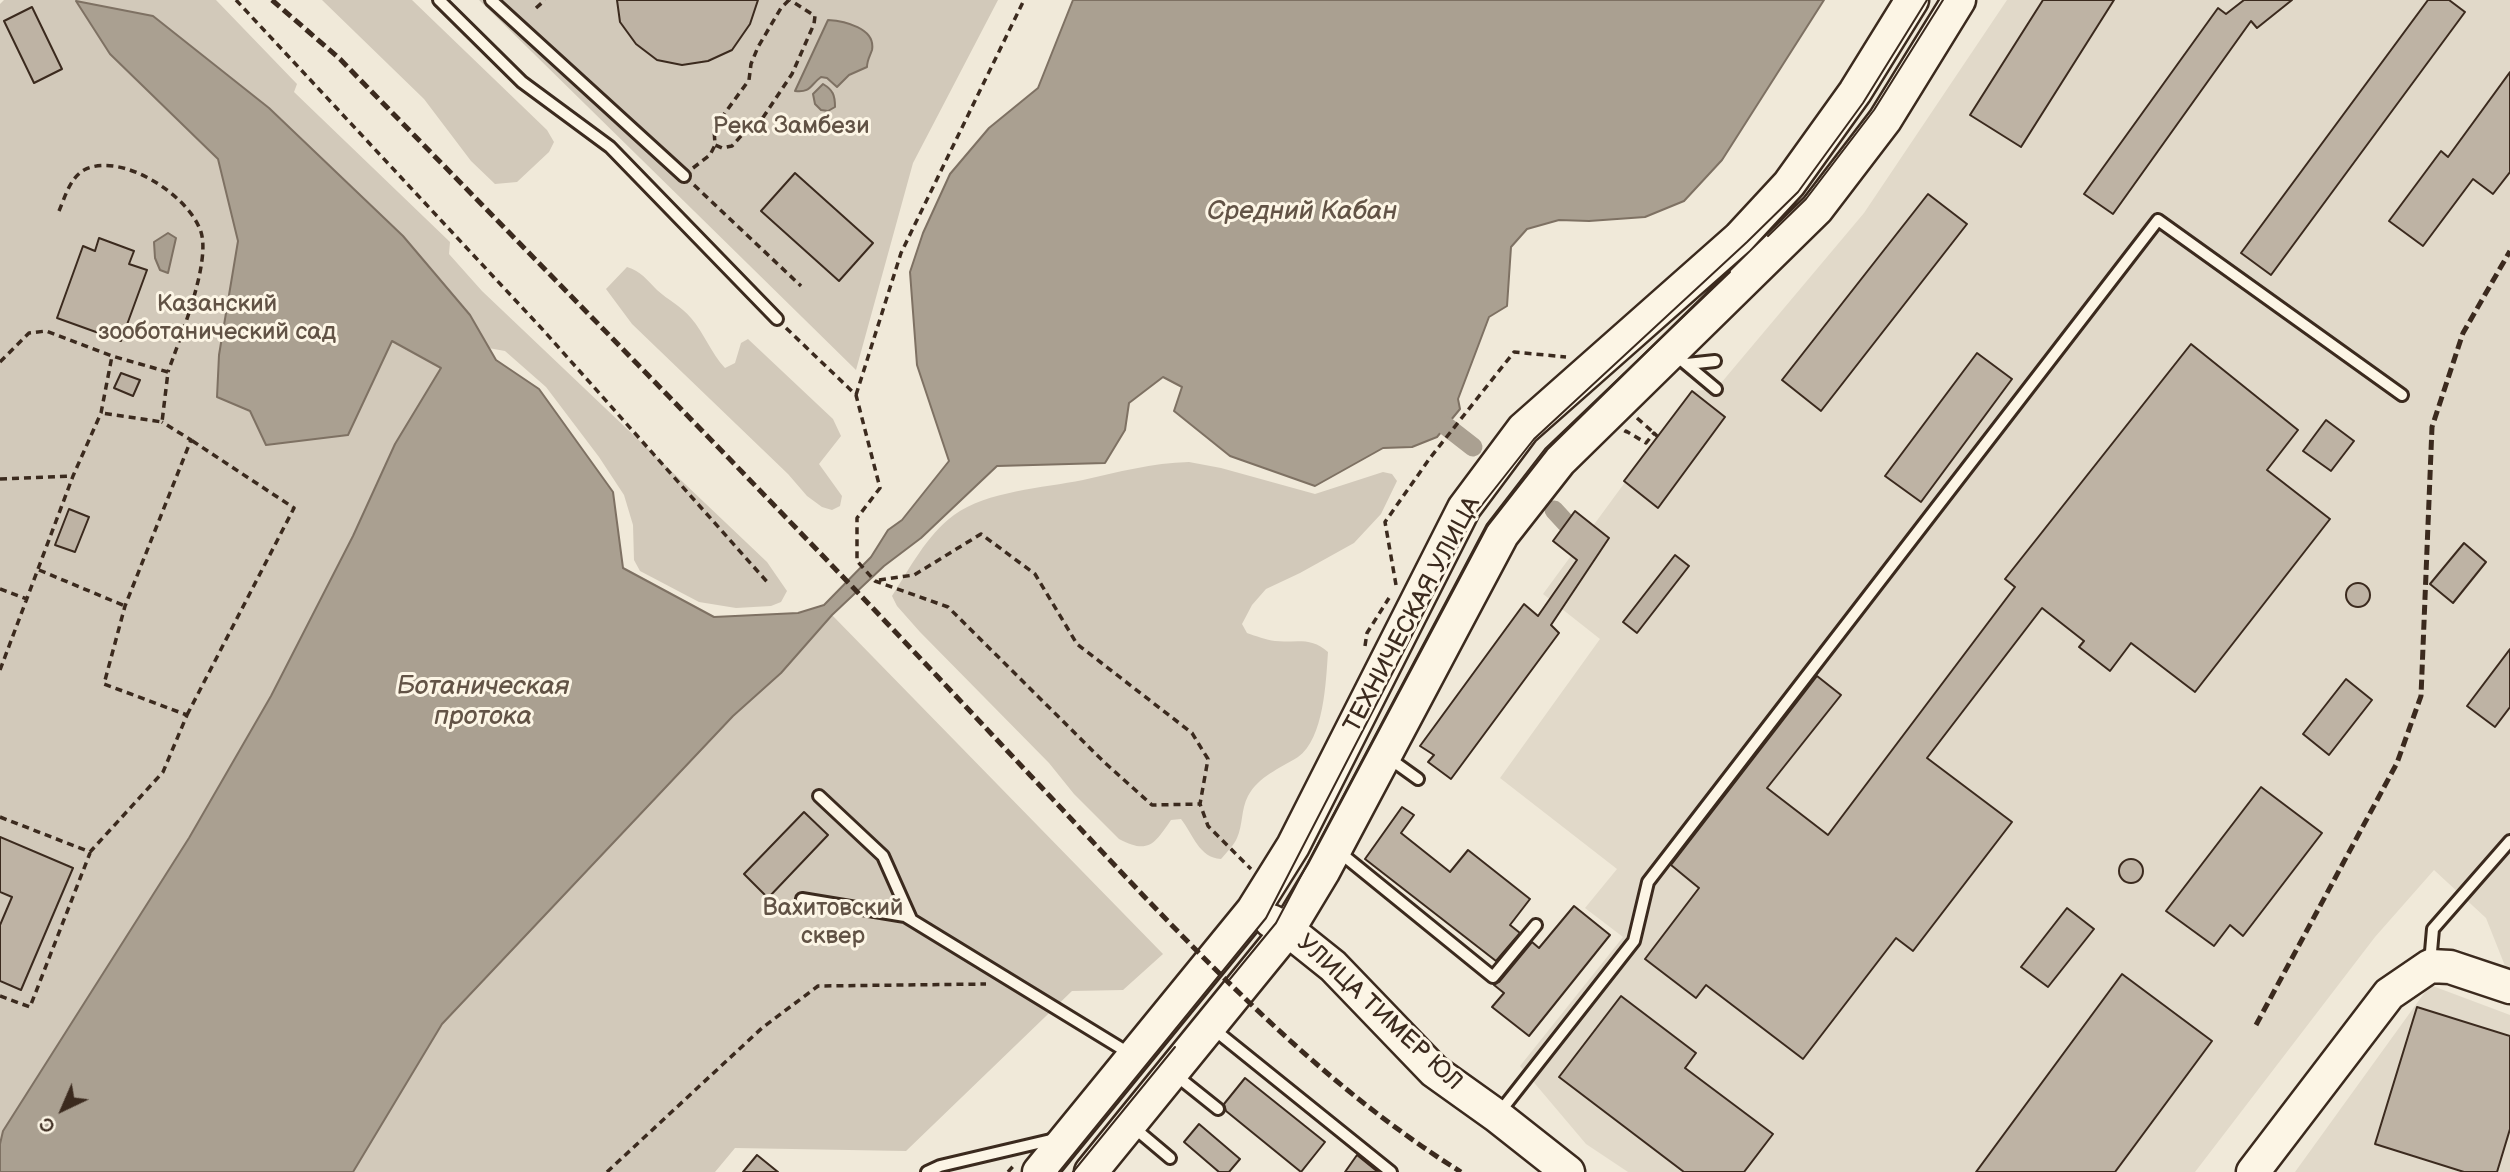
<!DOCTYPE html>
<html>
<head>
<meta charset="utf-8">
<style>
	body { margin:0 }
	#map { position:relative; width:2510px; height:1172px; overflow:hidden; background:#f0e9d9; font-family:"Balsamiq Sans",sans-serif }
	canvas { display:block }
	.north { position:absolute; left:28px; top:1074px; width:70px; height:70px; -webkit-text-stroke:5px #fcf5e5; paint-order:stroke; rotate:224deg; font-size:19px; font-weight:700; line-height:28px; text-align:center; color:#3b2a1e }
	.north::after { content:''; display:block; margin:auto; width:24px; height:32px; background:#3b2a1e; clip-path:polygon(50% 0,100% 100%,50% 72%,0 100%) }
</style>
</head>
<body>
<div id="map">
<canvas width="2510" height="1172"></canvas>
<div class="north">С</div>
</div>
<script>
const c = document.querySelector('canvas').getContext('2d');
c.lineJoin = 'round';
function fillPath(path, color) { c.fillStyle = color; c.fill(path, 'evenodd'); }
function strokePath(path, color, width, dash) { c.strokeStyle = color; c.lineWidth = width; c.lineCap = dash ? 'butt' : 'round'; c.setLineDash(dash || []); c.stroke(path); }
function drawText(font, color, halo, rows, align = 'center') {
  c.font = font + ' "Balsamiq Sans",sans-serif'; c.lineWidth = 6; c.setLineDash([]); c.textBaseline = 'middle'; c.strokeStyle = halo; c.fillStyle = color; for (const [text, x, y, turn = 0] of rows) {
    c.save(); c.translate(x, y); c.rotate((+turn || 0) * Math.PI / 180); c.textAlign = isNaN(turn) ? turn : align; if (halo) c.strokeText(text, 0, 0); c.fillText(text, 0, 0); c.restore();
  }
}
fillPath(new Path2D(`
	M 2007,0 L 2510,0 L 2510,967 L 2505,966 L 2486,918 L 2434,870 L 2375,937 L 2195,1172 L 1628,1172 L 1586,1144 L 1520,1066 L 1623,937 L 1585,908 L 1617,869 L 1500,778 L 1600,639 L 1543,594 L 1692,391 L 1716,389 L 1864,213 Z
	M 2430,985 L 2510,1015 L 2510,1172 L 2295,1172 Z`), '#e1d9c9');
fillPath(new Path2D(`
	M 4,0 L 216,0 L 297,84 L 294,92 L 450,242 L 449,254 L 482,291 L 767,562 L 787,591 L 781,602 L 771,606 L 736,608 L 699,602 L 640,571 L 634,560 L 633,525 L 624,495 L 599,457 L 546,387 L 505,351 L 472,345 L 441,367 L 395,444 L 353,536 L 271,696 L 189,838 L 3,1131 L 0,1144 L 0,4 Z
	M 322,0 L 412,0 L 547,130 L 554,142 L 549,152 L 517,182 L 495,184 L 471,161 L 424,99 Z
	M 479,0 L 998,0 L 913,163 L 856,370 Z
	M 627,267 C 641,271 647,280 657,290 C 668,300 681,306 691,318 C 704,333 711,353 725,368 L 735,363 L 741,343 L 748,339 L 833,419 L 841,436 L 819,464 L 842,496 L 840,506 L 832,510 L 822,507 L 807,496 L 788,474 L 632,324 L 606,289 Z
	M 1189,462 L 1221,468 L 1315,494 L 1383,472 L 1392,474 L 1397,481 L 1381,514 L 1354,543 L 1300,573 L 1266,589 L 1252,605 L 1242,624 L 1247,633 C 1256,636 1266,640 1275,641 C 1295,643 1311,636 1328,652 C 1326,681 1324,739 1298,757 C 1279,769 1259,776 1248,796 C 1241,809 1243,825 1237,838 C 1234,845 1226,853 1221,859 C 1199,858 1193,834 1181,819 L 1171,820 C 1155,843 1149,855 1119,839 L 1074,794 L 1049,763 L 920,632 L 897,606 L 892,596 C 910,568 926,536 954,515 C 987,491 1043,488 1083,480 C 1118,472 1152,463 1189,462 Z
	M 832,615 L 1163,954 L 1123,990 L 1072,991 L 906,1151 L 735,1148 L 715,1172 L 353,1172 L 442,1024 L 733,716 L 781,673 Z`), '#d2c9ba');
const water = new Path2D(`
	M 1073,0 L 1824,0 L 1722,160 L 1684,201 L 1645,217 L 1589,221 L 1559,220 L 1527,229 L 1511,247 L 1507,306 L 1489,317 L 1458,399 L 1460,409 L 1437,437 L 1412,447 L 1383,448 L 1315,486 L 1230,456 L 1174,411 L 1182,387 L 1163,377 L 1129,403 L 1125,430 L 1105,463 L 997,466 L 921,538 L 884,566 L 832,615 L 781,673 L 733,716 L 442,1024 L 353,1172 L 0,1172 L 0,1144 L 3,1131 L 189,838 L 271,696 L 353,536 L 395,444 L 441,368 L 392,341 L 348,435 L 266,445 L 250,411 L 217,397 L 219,355 L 238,241 L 218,159 L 110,54 L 76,1 L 153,16 L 269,108 L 403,236 L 470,315 L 496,360 L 539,389 L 613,492 L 623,568 L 714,617 L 798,613 L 824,605 L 871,557 L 888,530 L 902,520 L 949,461 L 917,365 L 910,272 L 923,233 L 950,174 L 989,128 L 1038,88 Z
	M 828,20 C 844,21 876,28 872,50 C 870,56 867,60 867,67 L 849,75 L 837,87 L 827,78 L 821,77 C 810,85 811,93 795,91 Z
	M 823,84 C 833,90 835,95 835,107 L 828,111 L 821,110 L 815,104 L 813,94 Z
	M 168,233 L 176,238 L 168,273 L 160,270 L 155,258 L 154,242 Z`);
fillPath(water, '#aaa091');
strokePath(water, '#7e7163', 2);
strokePath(new Path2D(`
	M 1446,426 L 1473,447
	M 1554,510 L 1566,523`), '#aaa091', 19);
const building = new Path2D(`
	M 617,0 L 758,0 L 750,24 L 732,50 L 708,61 L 682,65 L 657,60 L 636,44 L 620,22 Z
	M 2043,0 L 2114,0 L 2021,147 L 1970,115 Z
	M 2244,0 L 2292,0 L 2257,28 L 2251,21 L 2113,214 L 2084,194 L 2218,8 L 2226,14 Z
	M 2428,0 L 2449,0 L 2465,12 L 2271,275 L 2241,253 Z
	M 32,7 L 62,69 L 34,83 L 4,21 Z
	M 2510,72 L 2510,172 L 2493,194 L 2473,179 L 2423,246 L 2389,221 L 2441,151 L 2448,157 Z
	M 795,173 L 873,243 L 839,281 L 761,211 Z
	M 1928,194 L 1967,224 L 1821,411 L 1782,380 Z
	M 99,238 L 134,251 L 129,264 L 147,270 L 121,341 L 57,318 L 83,246 L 95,251 Z
	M 2191,344 L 2298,430 L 2267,470 L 2330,519 L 2195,692 L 2131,643 L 2110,671 L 2079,647 L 2084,641 L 2042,608 L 1927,758 L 2012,822 L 1913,951 L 1896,938 L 1803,1059 L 1706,985 L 1696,998 L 1645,959 L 1699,888 L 1671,865 L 1817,676 L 1841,695 L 1767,788 L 1828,835 L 2015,587 L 2005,579 Z
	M 1977,353 L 2012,379 L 1921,502 L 1885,476 Z
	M 121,373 L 140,380 L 133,396 L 114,388 Z
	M 1692,391 L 1725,417 L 1658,508 L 1624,481 Z
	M 2326,420 L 2354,441 L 2331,471 L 2303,451 Z
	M 69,509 L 89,517 L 75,552 L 55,545 Z
	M 1575,511 L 1609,538 L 1551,625 L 1559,633 L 1451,779 L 1428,762 L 1434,755 L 1420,746 L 1524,604 L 1538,616 L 1577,560 L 1553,541 Z
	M 2464,543 L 2486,562 L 2453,603 L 2430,584 Z
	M 1675,555 L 1689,566 L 1637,633 L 1623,622 Z
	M2346 595a12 12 0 1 1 24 0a12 12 0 1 1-24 0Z
	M 2510,649 L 2510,707 L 2495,727 L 2467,706 Z
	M 2346,679 L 2372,700 L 2329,755 L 2303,734 Z
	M 2261,787 L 2322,833 L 2243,936 L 2230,925 L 2214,946 L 2166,911 Z
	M 1402,807 L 1414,815 L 1401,833 L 1450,872 L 1468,850 L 1530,899 L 1510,925 L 1520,933 L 1496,961 L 1365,859 Z
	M 804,812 L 828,835 L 768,898 L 744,874 Z
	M 0,837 L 73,868 L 21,990 L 0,981 L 0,925 L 12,897 L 0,892 Z
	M2119 871a12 12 0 1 1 24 0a12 12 0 1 1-24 0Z
	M 1574,906 L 1610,935 L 1529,1036 L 1492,1007 L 1504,993 L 1494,985 L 1499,982 L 1532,942 L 1539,948 Z
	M 2067,908 L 2094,929 L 2048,987 L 2021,967 Z
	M 2122,974 L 2212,1041 L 2115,1172 L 1976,1172 Z
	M 1621,996 L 1696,1053 L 1685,1068 L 1773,1134 L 1744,1172 L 1684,1172 L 1559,1077 Z
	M 2417,1007 L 2510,1036 L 2510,1129 L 2497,1172 L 2464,1172 L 2375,1144 Z
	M 1245,1078 L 1325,1142 L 1301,1172 L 1226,1111 L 1224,1104 Z
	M 1199,1124 L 1240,1159 L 1229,1172 L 1219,1172 L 1184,1142 Z
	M 757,1155 L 778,1172 L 743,1172 Z
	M 1357,1155 L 1378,1172 L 1345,1172 Z`);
fillPath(building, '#beb3a4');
strokePath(building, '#3b2a1e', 2);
const lane = new Path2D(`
	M 439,0 L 522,82 L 610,147 L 777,319
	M 491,0 L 684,176
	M 1673,353 L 1716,389
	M 1687,364 L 1715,361
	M 1386,756 L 1418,779
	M 819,796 L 883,856 L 911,919
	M 1338,851 L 1493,977 L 1536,925
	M 802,899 L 905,916 L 1132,1055
	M 2430,963 L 2433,929 L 2510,841
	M 1211,1027 L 1391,1172
	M 1173,1073 L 1218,1109
	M 1499,1113 L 1634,941 L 1648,882 L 2158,220 L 2402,395
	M 1132,1126 L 1170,1158
	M 927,1172 L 940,1166 L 1055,1139`);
const secondary = new Path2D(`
	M 1271,921 L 1288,930 L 1333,966 L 1434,1071 L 1497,1116 L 1568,1172
	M 1039,1172 L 1253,910 L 1293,846 L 1464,508 L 1523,429 L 1739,238 L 1789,184 L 1855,92 L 1912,0
	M 1091,1172 L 1288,930 L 1323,872 L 1502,535 L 1560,461 L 1817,209 L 1885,120 L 1959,0
	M 2253,1172 L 2389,994 L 2430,966 L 2450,967 L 2510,987`);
strokePath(lane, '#3b2a1e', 16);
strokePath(secondary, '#3b2a1e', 37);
strokePath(new Path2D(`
	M 236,0 L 544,331 L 769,584
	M 789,0 L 781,8 L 758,47 L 751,64 L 749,80 L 714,128 L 715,145 L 722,148 L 732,146 L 749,127 L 760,122 L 792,74 L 814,24 L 815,16 L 790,0
	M 536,8 L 545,0
	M 693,168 L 710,155 L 715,145
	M 694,185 L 801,286
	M 59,211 C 65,197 70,178 84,170 C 121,151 189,195 201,232 C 211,264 179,340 168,372
	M 786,328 L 856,395 L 880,488 L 857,518 L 857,561 L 875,581 L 948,607 L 1104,762 L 1152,805 L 1200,804
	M 0,362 L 29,333 L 46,331 L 112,356 L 168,372 L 162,422 L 101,413
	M 856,395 L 901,253 L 1024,0
	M 1637,418 L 1654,433
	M 1625,433 L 1626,431 L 1646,443 L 1654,433 L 1658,437
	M 0,479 L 73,476
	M 39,570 L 125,606
	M 879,580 L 914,575 L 981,534 L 1035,574 L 1077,644 L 1192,733 L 1208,759 L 1200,804 L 1208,826 L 1251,869
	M 1396,585 L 1385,522 L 1430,458 L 1514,352 L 1566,357
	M 0,589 L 27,599
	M 1365,646 L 1367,633 L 1389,598
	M 0,670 L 73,476 L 101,413 L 112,356
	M 187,715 L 294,508 L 191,440
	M 0,817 L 90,852 L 163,772 L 187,715 L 104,684 L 125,606 L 191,440 L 162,422
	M 0,996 L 30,1007 L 90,853
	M 607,1172 L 762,1028 L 818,986 L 986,984
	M 1008,1172 L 1016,1163`), '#3b2a1e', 3.5, [7, 5]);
strokePath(lane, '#fcf5e5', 10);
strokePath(secondary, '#fcf5e5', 32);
strokePath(new Path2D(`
	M 1768,236 L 1806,199 L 1874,110 L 1943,0
	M 1230,979 L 1276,923 L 1487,524 L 1545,449 L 1730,272
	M 1059,1172 L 1266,918 L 1474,515 L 1534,439 L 1747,242 L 1798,192 L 1863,103 L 1927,0
	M 1073,1172 L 1175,1047`), '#3b2a1e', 2);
strokePath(new Path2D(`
	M 272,0 L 340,59 C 539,264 741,468 937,676 C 999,742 1060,807 1122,873 C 1225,982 1333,1092 1461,1172
	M 2256,1025 L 2397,763 L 2421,696 L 2432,427 L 2463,333 L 2510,251`), '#3b2a1e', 5, [10, 5]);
drawText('24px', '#615245', '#fcf5e5', [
	["Река Замбези",791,127],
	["Казанский",217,305],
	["зооботанический сад",217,333],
	["Вахитовский",833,909],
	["сквер",833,937]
]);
drawText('24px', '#3b2a1e', '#fcf5e5', [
	["ТЕХНИЧЕСКАЯ УЛИЦА",1413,615,-62],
	["УЛИЦА ТИМЕР ЮЛ",1379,1013,43]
]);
drawText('italic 26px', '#625346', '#fcf5e5', [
	["Средний Кабан",1302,212],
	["Ботаническая",483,687],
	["протока",483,717]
]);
</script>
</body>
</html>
